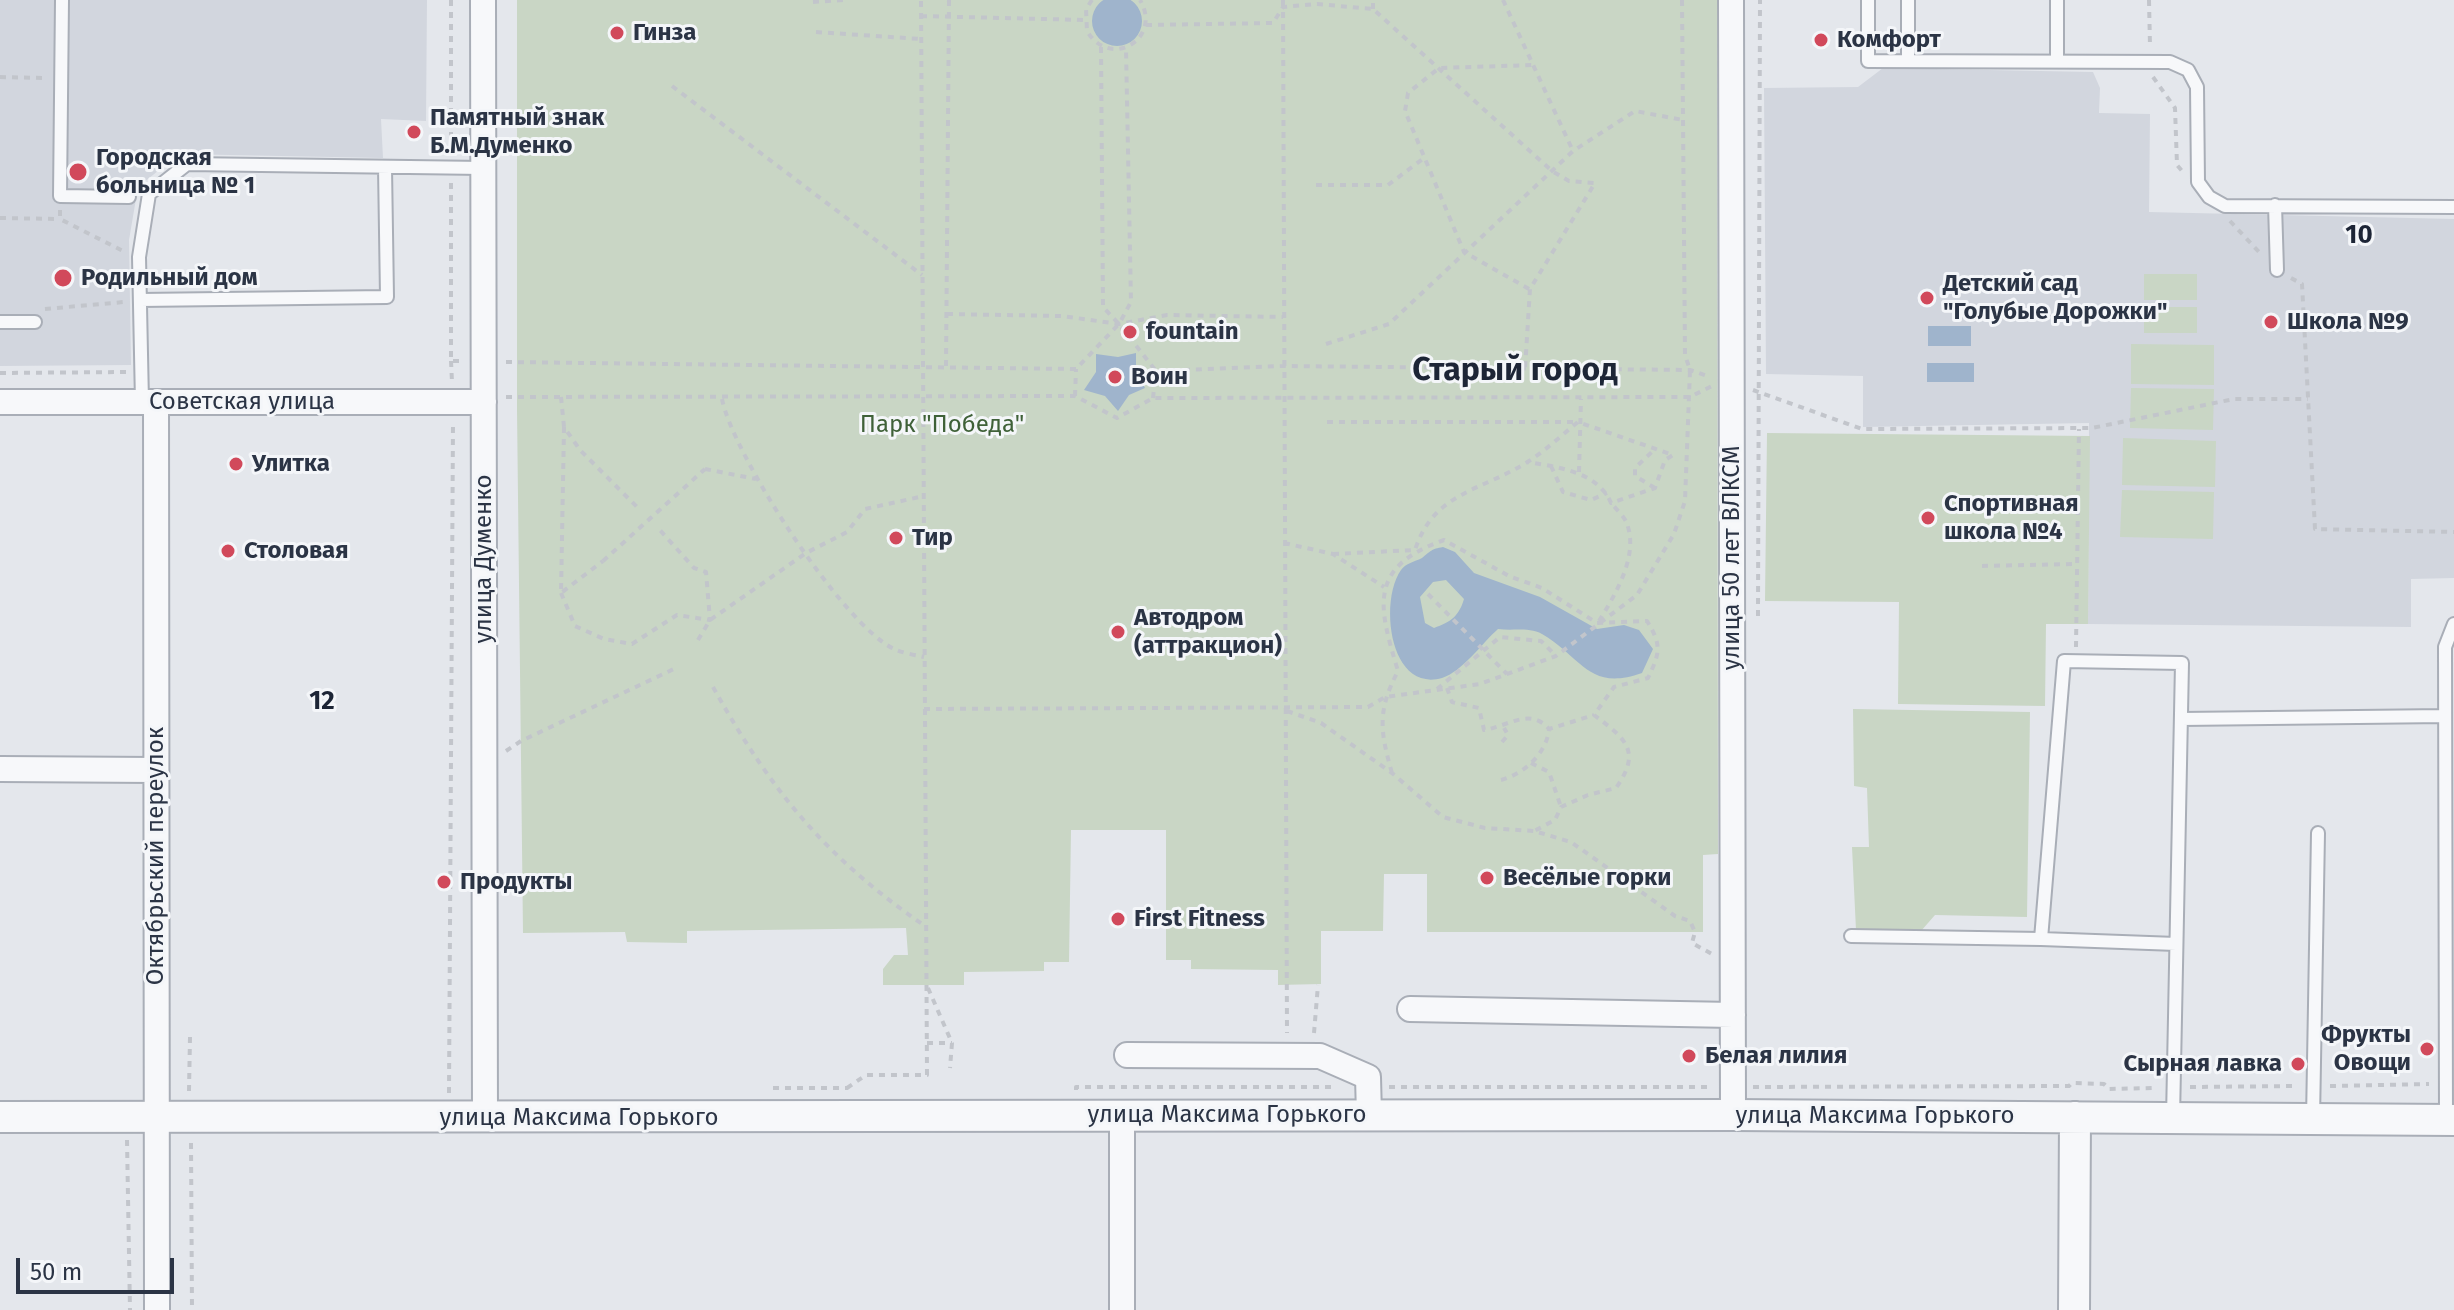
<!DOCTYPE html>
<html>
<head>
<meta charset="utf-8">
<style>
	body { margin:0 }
	#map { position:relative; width:2454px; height:1310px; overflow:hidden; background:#e4e7ec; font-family:"Fira Sans",sans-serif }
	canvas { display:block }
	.scale { position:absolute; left:16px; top:1258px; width:158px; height:36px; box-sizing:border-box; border:4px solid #2b3445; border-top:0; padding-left:10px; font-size:24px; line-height:28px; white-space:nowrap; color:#2b3445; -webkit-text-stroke:6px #f4f6f9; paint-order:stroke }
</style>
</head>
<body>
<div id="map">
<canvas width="2454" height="1310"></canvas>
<div class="scale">50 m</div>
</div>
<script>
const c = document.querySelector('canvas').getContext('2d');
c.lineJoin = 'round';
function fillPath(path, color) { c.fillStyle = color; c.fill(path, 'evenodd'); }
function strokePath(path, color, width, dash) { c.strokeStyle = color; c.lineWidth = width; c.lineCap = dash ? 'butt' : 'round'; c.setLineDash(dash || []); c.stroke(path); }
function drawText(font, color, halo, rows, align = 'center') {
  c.font = font + ' "Fira Sans",sans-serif'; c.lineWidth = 6; c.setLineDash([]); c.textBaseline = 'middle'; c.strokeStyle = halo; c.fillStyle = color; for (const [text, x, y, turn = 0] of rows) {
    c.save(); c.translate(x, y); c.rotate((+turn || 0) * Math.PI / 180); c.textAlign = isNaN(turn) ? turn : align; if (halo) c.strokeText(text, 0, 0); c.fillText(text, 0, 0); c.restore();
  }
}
fillPath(new Path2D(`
	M 0,0 L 427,0 L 426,121 L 381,119 L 383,158 L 179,154 L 138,187 L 129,240 L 131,365 L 0,366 Z
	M 1883,68 L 2093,72 L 2100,88 L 2099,113 L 2150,114 L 2149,212 L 2454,219 L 2454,578 L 2411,579 L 2411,627 L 2088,624 L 2089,423 L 1863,427 L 1863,376 L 1766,374 L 1764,88 L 1858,87 Z`), '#d2d6de');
fillPath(new Path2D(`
	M 517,0 L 1717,0 L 1718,854 L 1703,855 L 1703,932 L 1427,932 L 1427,874 L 1384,874 L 1383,931 L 1321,931 L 1321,984 L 1278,985 L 1278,970 L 1191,969 L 1191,960 L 1166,960 L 1166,830 L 1071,830 L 1069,962 L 1044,962 L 1044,971 L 964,972 L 964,985 L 883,985 L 883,969 L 894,955 L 908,955 L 906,928 L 687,931 L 687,943 L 627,942 L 625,932 L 523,933 L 517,410 Z
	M 2144,274 L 2197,274 L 2197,300 L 2144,300 Z
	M 2144,307 L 2197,307 L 2197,333 L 2144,333 Z
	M 2131,344 L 2214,345 L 2214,385 L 2131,384 Z
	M 2131,388 L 2214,389 L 2213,430 L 2130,428 Z
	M 1767,433 L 2090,436 L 2088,624 L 2046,624 L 2045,706 L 1898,704 L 1899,602 L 1765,601 Z
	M 2123,438 L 2216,441 L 2215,487 L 2122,485 Z
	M 2122,490 L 2214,492 L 2213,539 L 2120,537 Z
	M 1853,709 L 2030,712 L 2027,917 L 1935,915 L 1921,931 L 1856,930 L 1852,847 L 1869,847 L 1867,788 L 1854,786 Z`), '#c9d6c5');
fillPath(new Path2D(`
	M1092 21a25 25 0 1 1 50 0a25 25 0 1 1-50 0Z
	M 1928,326 L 1971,326 L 1971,346 L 1928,346 Z
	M 1136,353 L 1136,371 L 1145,388 L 1129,395 L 1118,411 L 1105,396 L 1084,390 L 1096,372 L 1096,354 L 1118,357 Z
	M 1927,363 L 1974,363 L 1974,382 L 1927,382 Z
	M 1443,547 L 1455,552 L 1474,573 L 1540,597 L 1597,629 L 1624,625 L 1639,630 L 1653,649 L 1642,673 C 1588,692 1582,657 1542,634 C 1529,627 1512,631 1498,629 C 1483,642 1462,672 1442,678 C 1389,693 1379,601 1401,570 C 1406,563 1414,562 1422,558 C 1431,551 1431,549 1443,547 ZM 1446,580 L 1464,599 C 1459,616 1451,622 1434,628 L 1425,623 L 1420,597 L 1433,582 Z`), '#9fb4cc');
const service = new Path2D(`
	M 62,0 L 60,196 L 129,197
	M 1868,0 L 1868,61 L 2170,62 L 2188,70 L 2197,87 L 2198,182 L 2209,197 L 2225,206 L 2454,207
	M 1908,0 L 1908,61
	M 2057,0 L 2057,61
	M 2275,205 L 2277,270
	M 140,300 L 387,297 L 385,167
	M 0,322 L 35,322
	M 142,402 L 139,257 L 149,194 L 187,164 L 483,168
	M 2181,719 L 2445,716
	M 1851,936 L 2041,939
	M 2173,1118 L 2182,663 L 2064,661 L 2041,939 L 2176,944
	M 2313,1119 L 2318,833
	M 2446,1119 L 2445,647 L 2454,624`);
const minor = new Path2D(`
	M 483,0 L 485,1119
	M 1731,0 L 1733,1115
	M 0,402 L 484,402
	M 156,402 L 157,1310
	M 0,769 L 155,770
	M 1410,1009 L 1733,1015
	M 1127,1055 L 1320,1056 L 1368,1077 L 1369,1115
	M 1122,1310 L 1122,1115`);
const tertiary = new Path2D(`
	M 0,1117 L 1733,1115 L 2454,1120
	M 2074,1310 L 2075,1117`);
strokePath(service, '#a9aeb7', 16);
strokePath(minor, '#a9aeb7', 28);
strokePath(tertiary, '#a9aeb7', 34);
strokePath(new Path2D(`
	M 451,0 L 451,151
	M 1092,0 L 1086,9 L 1087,31 C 1110,70 1163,39 1140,0
	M 1283,0 L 1287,1033
	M 1503,0 L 1573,151
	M 2149,0 L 2150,46
	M 813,2 L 844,0
	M 1373,9 L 1373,0
	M 921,16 L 1085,20
	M 1146,25 L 1273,23 L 1283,7 L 1317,4 L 1373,9 L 1552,171 L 1569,181 L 1595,183 L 1530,289 L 1525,369
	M 816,32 L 921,39
	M 1101,47 L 1103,307 L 1119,324 L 1131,302 L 1126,49
	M 0,77 L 46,78
	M 2153,77 L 2175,108 L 2177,165 L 2182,171
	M 672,86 L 922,275
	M 451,183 L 451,361 L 461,361
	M 1316,185 L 1388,185 L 1424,158
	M 60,210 L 60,219 L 123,251
	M 0,218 L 60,219
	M 2230,221 L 2259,252
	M 2291,278 L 2302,284 L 2315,529 L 2454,532
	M 1529,289 L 1464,252 L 1405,111 L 1408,93 L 1439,68 L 1534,65
	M 45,309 L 124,302
	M 947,314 L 1062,316 L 1119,324 L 1167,315 L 1283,317
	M 1326,344 L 1389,324 L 1573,151 L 1635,111 L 1683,120
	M 451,361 L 452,382
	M 506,362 L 1076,369 L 1119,324 L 1156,371 L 1283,366 L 1690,370 L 1710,377
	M 946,366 L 949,0
	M 0,373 L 126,372
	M 1753,390 L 1862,429 L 2092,428 L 2234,399 L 2308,399
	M 1075,396 L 1076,369
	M 506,397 L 1075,396 L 1117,418 L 1153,398 L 1690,397 L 1712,386
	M 561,397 L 564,427 L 580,450 L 639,509
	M 1153,398 L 1156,371
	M 722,399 C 733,455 843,625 894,649 C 903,653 915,655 924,657
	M 1327,422 L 1575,422
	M 564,427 L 561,593 L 603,561
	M 1551,466 L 1563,492 L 1591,500 L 1607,493
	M 705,469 L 756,479
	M 1579,472 L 1581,399
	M 1655,488 L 1635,476 L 1635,468 L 1656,448
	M 1284,543 L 1333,554 L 1384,587
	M 1333,554 L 1415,550 C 1434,491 1483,491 1529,461 C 1546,450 1562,435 1578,422 L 1673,455 L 1665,460 L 1655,488 L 1611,503 C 1598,472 1558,467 1528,462
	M 1982,566 L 2076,564
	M 561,593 L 575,626 L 604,639 L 632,644 L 677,615 L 710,620 L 706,572 L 694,568 L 658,528
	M 1428,594 L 1507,674
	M 1758,616 L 1760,0
	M 1599,621 C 1615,595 1639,556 1627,524 C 1625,517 1616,509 1611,503
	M 698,640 L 710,620 L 806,553 L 847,532 L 865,509 L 924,496
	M 2076,647 L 2079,429
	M 713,687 C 771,791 826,858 925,926
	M 1447,688 L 1452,702 L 1479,708 L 1484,730 C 1509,726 1530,707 1549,729
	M 1437,689 L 1500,637 L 1541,641 L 1556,656
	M 924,709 L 1368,707 L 1385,697 L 1480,684 L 1556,656 L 1637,595 L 1674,534 L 1685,501 L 1690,370 L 1685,355 L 1682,0
	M 1287,711 L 1321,723 L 1392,773 L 1443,817 L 1485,828 L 1534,831 L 1571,842 L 1675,916 L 1690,921 L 1695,932 L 1692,943 L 1712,954
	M 1502,742 L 1508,735 L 1504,728
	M 506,751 L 521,741 L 676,668
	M 1531,763 L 1549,772 L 1561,807
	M 1392,773 C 1380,731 1377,711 1398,671 C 1378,605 1368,567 1444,540 L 1509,576 L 1542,588 L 1597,623 L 1647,621 C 1662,645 1660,653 1648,678 L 1614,687 L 1594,715 C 1626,739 1642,751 1616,788 L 1588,795 L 1561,807 L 1555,820 L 1534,831
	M 1501,780 C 1524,774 1547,753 1549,729 L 1594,715
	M 928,988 L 952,1043 L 950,1068
	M 1314,1033 L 1318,985
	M 927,1043 L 952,1043
	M 2330,1086 L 2429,1084
	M 1389,1087 L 1712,1087
	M 1753,1087 L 2069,1086 L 2072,1083 L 2104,1084 L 2109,1089 L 2157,1088
	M 2190,1087 L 2297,1086
	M 773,1088 L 848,1088
	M 847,1088 L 866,1075 L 927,1075 L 921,0
	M 1076,1090 L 1076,1087 L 1332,1087
	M 189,1091 L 190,1037
	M 449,1093 L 453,423
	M 127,1140 L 130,1310
	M 191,1143 L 192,1310`), '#c2c5cb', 4, [6, 6]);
strokePath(service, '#f7f8fa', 12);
strokePath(minor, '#f7f8fa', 24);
strokePath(tertiary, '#f7f8fa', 30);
strokePath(new Path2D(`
	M 603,561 L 705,469`), '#c2c5cb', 4, [6, 6]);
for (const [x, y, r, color] of [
	[617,33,8,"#d1495b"],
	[1821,40,8,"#d1495b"],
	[414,132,8,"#d1495b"],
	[78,172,10,"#d1495b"],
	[63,278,10,"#d1495b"],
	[1927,298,8,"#d1495b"],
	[2271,322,8,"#d1495b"],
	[1130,332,8,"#d1495b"],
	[1115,377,8,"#d1495b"],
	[236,464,8,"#d1495b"],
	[1928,518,8,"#d1495b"],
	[896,538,8,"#d1495b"],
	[228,551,8,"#d1495b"],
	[1118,632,8,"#d1495b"],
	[1487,878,8,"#d1495b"],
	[444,882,8,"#d1495b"],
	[1118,919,8,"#d1495b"],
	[2427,1049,8,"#d1495b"],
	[1689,1056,8,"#d1495b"],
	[2298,1064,8,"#d1495b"]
]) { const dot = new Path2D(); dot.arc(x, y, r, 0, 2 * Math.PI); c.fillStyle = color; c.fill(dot); strokePath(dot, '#f4f6f9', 3); }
drawText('bold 24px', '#2b3445', '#f4f6f9', [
	["Гинза",633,33],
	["Комфорт",1837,40],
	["Памятный знак",430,118],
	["Б.М.Думенко",430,146],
	["Городская",96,158],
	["больница № 1",96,186],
	["Родильный дом",81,278],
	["Детский сад",1943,284],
	["\"Голубые Дорожки\"",1943,312],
	["Школа №9",2287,322],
	["fountain",1146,332],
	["Воин",1131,377],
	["Улитка",252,464],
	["Спортивная",1944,504],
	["школа №4",1944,532],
	["Тир",912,538],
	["Столовая",244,551],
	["Автодром",1134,618],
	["(аттракцион)",1134,646],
	["Весёлые горки",1503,878],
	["Продукты",460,882],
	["First Fitness",1134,919],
	["Фрукты",2411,1035,"right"],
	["Овощи",2411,1063,"right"],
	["Белая лилия",1705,1056],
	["Сырная лавка",2282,1064,"right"]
], 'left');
drawText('24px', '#2b3445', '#f4f6f9', [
	["Советская улица",242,402],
	["улица 50 лет ВЛКСМ",1732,558,-90],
	["улица Думенко",484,559,-90],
	["Октябрьский переулок",156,856,-90],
	["улица Максима Горького",1227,1115],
	["улица Максима Горького",1875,1116],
	["улица Максима Горького",579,1118]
]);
drawText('24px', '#3f6138', '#f4f6f9', [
	["Парк \"Победа\"",942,425]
]);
drawText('bold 26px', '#1d2536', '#f4f6f9', [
	["10",2359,236],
	["12",322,702]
]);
drawText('bold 32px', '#1d2536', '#f4f6f9', [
	["Старый город",1515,371]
]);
</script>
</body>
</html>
